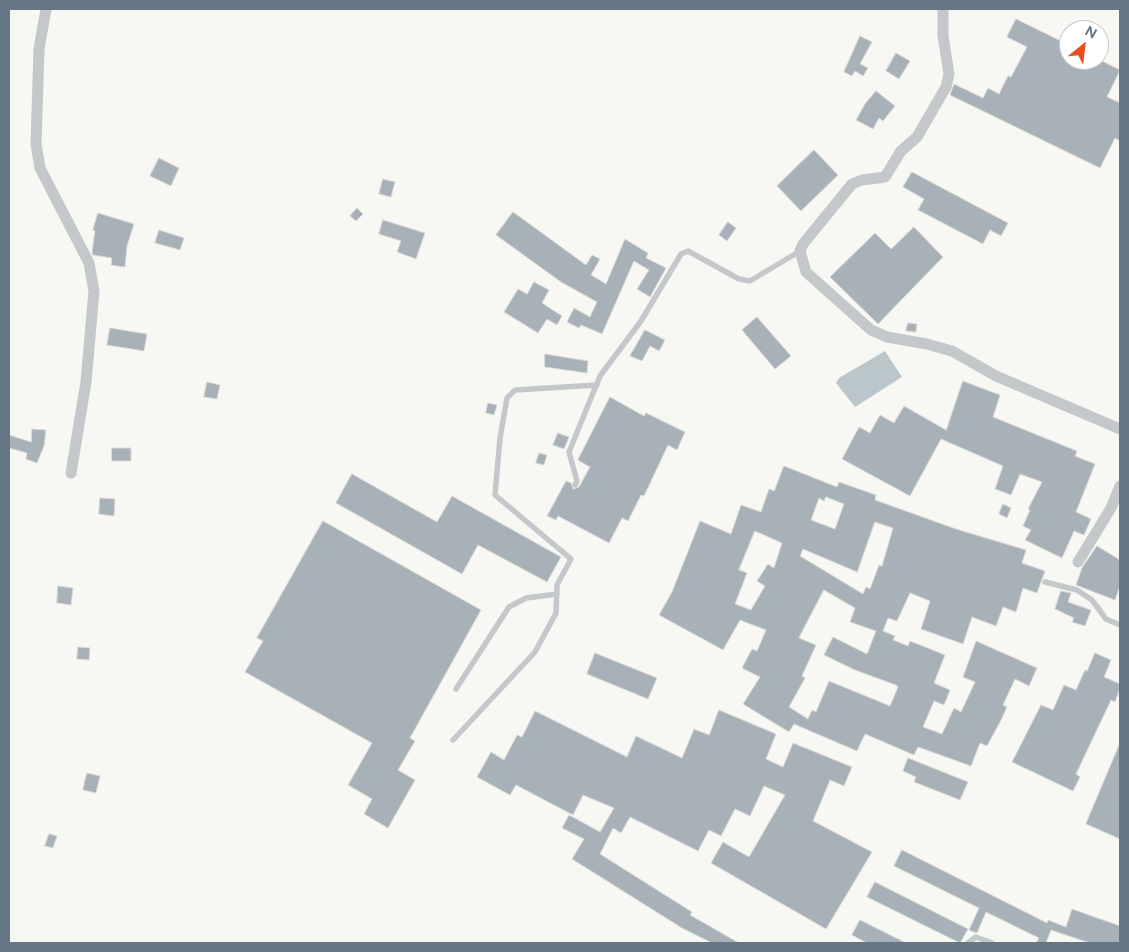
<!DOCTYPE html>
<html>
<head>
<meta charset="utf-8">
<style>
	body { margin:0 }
	#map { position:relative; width:1129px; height:952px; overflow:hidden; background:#f7f7f3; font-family:Figtree,sans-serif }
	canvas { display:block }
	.frame { position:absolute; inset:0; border:10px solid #657785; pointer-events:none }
	.north { position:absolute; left:1059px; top:20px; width:50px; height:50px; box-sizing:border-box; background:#fff; border:1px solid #c1c9ce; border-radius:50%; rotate:29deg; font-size:14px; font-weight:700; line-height:20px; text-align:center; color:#657785 }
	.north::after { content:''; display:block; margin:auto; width:18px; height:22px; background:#e75023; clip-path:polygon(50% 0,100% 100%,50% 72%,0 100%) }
</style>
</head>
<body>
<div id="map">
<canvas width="1129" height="952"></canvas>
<div class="frame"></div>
<div class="north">N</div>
</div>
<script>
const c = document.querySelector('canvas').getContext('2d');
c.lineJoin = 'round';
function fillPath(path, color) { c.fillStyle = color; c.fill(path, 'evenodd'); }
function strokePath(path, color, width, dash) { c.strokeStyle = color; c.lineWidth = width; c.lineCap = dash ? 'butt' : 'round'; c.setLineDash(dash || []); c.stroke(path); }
fillPath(new Path2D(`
	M 885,351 L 902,377 L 855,407 L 836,383 L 839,378 Z`), '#bbc6ca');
const building = new Path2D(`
	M 1016,19 L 1069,45 L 1069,60 L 1100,60 L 1120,70 L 1107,97 L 1120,103 L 1120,141 L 1115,138 L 1100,168 L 950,95 L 954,84 L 983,98 L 988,88 L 999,94 L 1008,76 L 1011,77 L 1027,47 L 1007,37 Z
	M 860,36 L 872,42 L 860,64 L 868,68 L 863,76 L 855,71 L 852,76 L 844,72 Z
	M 896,53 L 910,61 L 899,79 L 886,71 Z
	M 876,91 L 895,106 L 883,121 L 879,118 L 873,129 L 856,120 L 865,104 Z
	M 814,150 L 838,175 L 801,211 L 777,186 Z
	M 159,158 L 179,168 L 171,186 L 150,176 Z
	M 912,172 L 1008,223 L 1001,236 L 990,230 L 983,244 L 918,210 L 924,199 L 903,187 Z
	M 383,179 L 395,182 L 391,197 L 379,194 Z
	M 357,208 L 363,214 L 356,221 L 350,216 Z
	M 513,212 L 586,265 L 592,255 L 600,259 L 591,275 L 606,284 L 625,239 L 648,253 L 646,258 L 666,268 L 650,297 L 637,289 L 649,270 L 634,261 L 602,334 L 581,325 L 579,328 L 567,322 L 574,308 L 590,317 L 597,302 L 561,282 L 496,235 Z
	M 98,213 L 134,224 L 127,246 L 125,267 L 111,265 L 112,258 L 93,255 L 92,252 L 95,231 L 93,230 Z
	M 383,220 L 425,233 L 416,259 L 397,252 L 401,241 L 379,234 Z
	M 728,222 L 736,228 L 727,241 L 719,235 Z
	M 914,227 L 943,257 L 878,324 L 830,277 L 875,233 L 891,249 Z
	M 159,230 L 184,238 L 180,250 L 155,243 Z
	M 534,282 L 549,290 L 542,303 L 562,316 L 557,325 L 547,319 L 538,333 L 504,312 L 518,289 L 527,294 Z
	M 757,317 L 791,356 L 775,369 L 742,330 Z
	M 908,323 L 917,324 L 916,332 L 906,331 Z
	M 110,328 L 147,334 L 144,351 L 107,345 Z
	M 645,330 L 665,340 L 659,351 L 650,346 L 642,361 L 630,356 Z
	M 545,354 L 588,361 L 587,373 L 545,367 Z
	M 963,381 L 1000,395 L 993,417 L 1077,451 L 1075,456 L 1095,464 L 1076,512 L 1091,519 L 1084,535 L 1074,531 L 1062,558 L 1025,540 L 1031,530 L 1023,526 L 1030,510 L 1028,509 L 1042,482 L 1020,474 L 1011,495 L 995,489 L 1003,466 L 941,439 L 910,496 L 842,459 L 859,427 L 870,433 L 880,415 L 894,423 L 904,406 L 946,430 Z
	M 207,382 L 220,385 L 217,399 L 204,397 Z
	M 610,397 L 644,416 L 646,413 L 685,432 L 677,450 L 668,445 L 644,496 L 641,495 L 628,521 L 622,518 L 609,543 L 558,516 L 556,520 L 547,516 L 566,481 L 571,483 L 573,489 L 579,487 L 590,467 L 578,460 Z
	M 488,403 L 497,405 L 494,415 L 486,413 Z
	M 32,429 L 46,430 L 44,446 L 37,463 L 26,459 L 27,453 L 9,448 L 9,435 L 31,442 Z
	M 558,433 L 569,437 L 564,449 L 553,445 Z
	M 112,448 L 131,448 L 131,461 L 112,461 Z
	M 539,453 L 547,455 L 544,465 L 536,463 Z
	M 784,466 L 837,487 L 839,482 L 876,495 L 875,500 L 956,529 L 1026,550 L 1022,563 L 1045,571 L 1037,593 L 1023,588 L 1016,612 L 1003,607 L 996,626 L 972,617 L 963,644 L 921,629 L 930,601 L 910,593 L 897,621 L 888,618 L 883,631 L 895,636 L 893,640 L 908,646 L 910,641 L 945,655 L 934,683 L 950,690 L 944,705 L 934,701 L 923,727 L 942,734 L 954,708 L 961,712 L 975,682 L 963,677 L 976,641 L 1037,668 L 1029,686 L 1015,679 L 1003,705 L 1007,707 L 1000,722 L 987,746 L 980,743 L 971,766 L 918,747 L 914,755 L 865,734 L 857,751 L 794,724 L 789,732 L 743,704 L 760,677 L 742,668 L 752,649 L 757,651 L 766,630 L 740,620 L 723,650 L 659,615 L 672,592 L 700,521 L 731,534 L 741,505 L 761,512 L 769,489 L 774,491 ZM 826,497 L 844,504 L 835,529 L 811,520 L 819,498 L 824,501 ZM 875,522 L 893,528 L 882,566 L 879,565 L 870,589 L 866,587 L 863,594 L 800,556 L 803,549 L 857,572 ZM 755,531 L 782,543 L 774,568 L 768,564 L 757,581 L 765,586 L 751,610 L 735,604 L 747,573 L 739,570 ZM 824,590 L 855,608 L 850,622 L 876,631 L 867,654 L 833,637 L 824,655 L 855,670 L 896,685 L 898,687 L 890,706 L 829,681 L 816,712 L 812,710 L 808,719 L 789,707 L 805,678 L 802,676 L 816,645 L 799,638 Z
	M 352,474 L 437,522 L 452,496 L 561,557 L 547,582 L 478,545 L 462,574 L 336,503 Z
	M 100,498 L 115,499 L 114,516 L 99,514 Z
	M 1003,504 L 1011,508 L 1007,518 L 999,514 Z
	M 323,521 L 481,610 L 410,738 L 415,741 L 398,770 L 415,780 L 388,828 L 364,814 L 372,799 L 348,785 L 372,743 L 245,672 L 263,641 L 257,638 Z
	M 1097,546 L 1120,560 L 1120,586 L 1115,600 L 1076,585 L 1082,568 Z
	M 58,586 L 73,588 L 71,605 L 57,603 Z
	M 1061,591 L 1071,593 L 1068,602 L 1091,610 L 1085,626 L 1072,622 L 1074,618 L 1055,609 Z
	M 78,647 L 90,648 L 89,660 L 77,659 Z
	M 595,653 L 657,678 L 648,699 L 587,674 Z
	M 1095,653 L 1111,660 L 1104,677 L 1120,684 L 1120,688 L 1115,702 L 1111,700 L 1076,774 L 1080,777 L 1073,791 L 1012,762 L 1041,705 L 1053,710 L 1064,685 L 1076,690 L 1085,670 L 1087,671 Z
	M 719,710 L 776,734 L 766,759 L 783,767 L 793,743 L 852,767 L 844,786 L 830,780 L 813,821 L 872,852 L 826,929 L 711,863 L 723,842 L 749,857 L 785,795 L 764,786 L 750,816 L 735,809 L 721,836 L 709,830 L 698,851 L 630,817 L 621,833 L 613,828 L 600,854 L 692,912 L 690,915 L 739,943 L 712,943 L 682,928 L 572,859 L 584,839 L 562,828 L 569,815 L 600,832 L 614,808 L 583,795 L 573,815 L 516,785 L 510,795 L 477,777 L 491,752 L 504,760 L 517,735 L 522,737 L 535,711 L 627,757 L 636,736 L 682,758 L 694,729 L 709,735 Z
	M 1120,743 L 1120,839 L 1086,824 Z
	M 908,758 L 968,782 L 960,800 L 914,782 L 916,777 L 903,771 Z
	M 87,773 L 100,776 L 96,793 L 83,790 Z
	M 49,834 L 57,836 L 53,848 L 45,846 Z
	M 902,850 L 1047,923 L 1048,920 L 1066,927 L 1072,909 L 1120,926 L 1120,943 L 1090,943 L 1051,930 L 1046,943 L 1036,943 L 1039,938 L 986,912 L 977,933 L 969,930 L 979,908 L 894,866 Z
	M 875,882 L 968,929 L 960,943 L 867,897 Z
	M 860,920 L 906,943 L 867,943 L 852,935 Z`);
fillPath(building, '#a8b1b7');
strokePath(building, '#d8d8d6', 1);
strokePath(new Path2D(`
	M 575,485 L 577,481 L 569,452 L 600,376 L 641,321 L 681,254 L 688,251 L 739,279 L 750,281 L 800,251
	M 1045,582 L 1077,590 L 1092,600 L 1106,619 L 1120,625
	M 456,689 L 509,607 L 526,598 L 557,594
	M 453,740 L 535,652 L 556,613 L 557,585 L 571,559 L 495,495 L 500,438 L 507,398 L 515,390 L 597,385
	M 968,943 L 976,937 L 992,943`), '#c4c8cb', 5.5);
strokePath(new Path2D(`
	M 46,9 L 39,49 L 36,144 L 40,168 L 89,263 L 94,291 L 86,382 L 71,473
	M 943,9 L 943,36 L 949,74 L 946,87 L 917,137 L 901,151 L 885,177 L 862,180 L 852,184 L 803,244 L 800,251 L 806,272 L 871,330 L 887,337 L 927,344 L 952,351 L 996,376 L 1120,429
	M 1078,562 L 1111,508 L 1120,486`), '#c4c8cb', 11);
</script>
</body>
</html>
